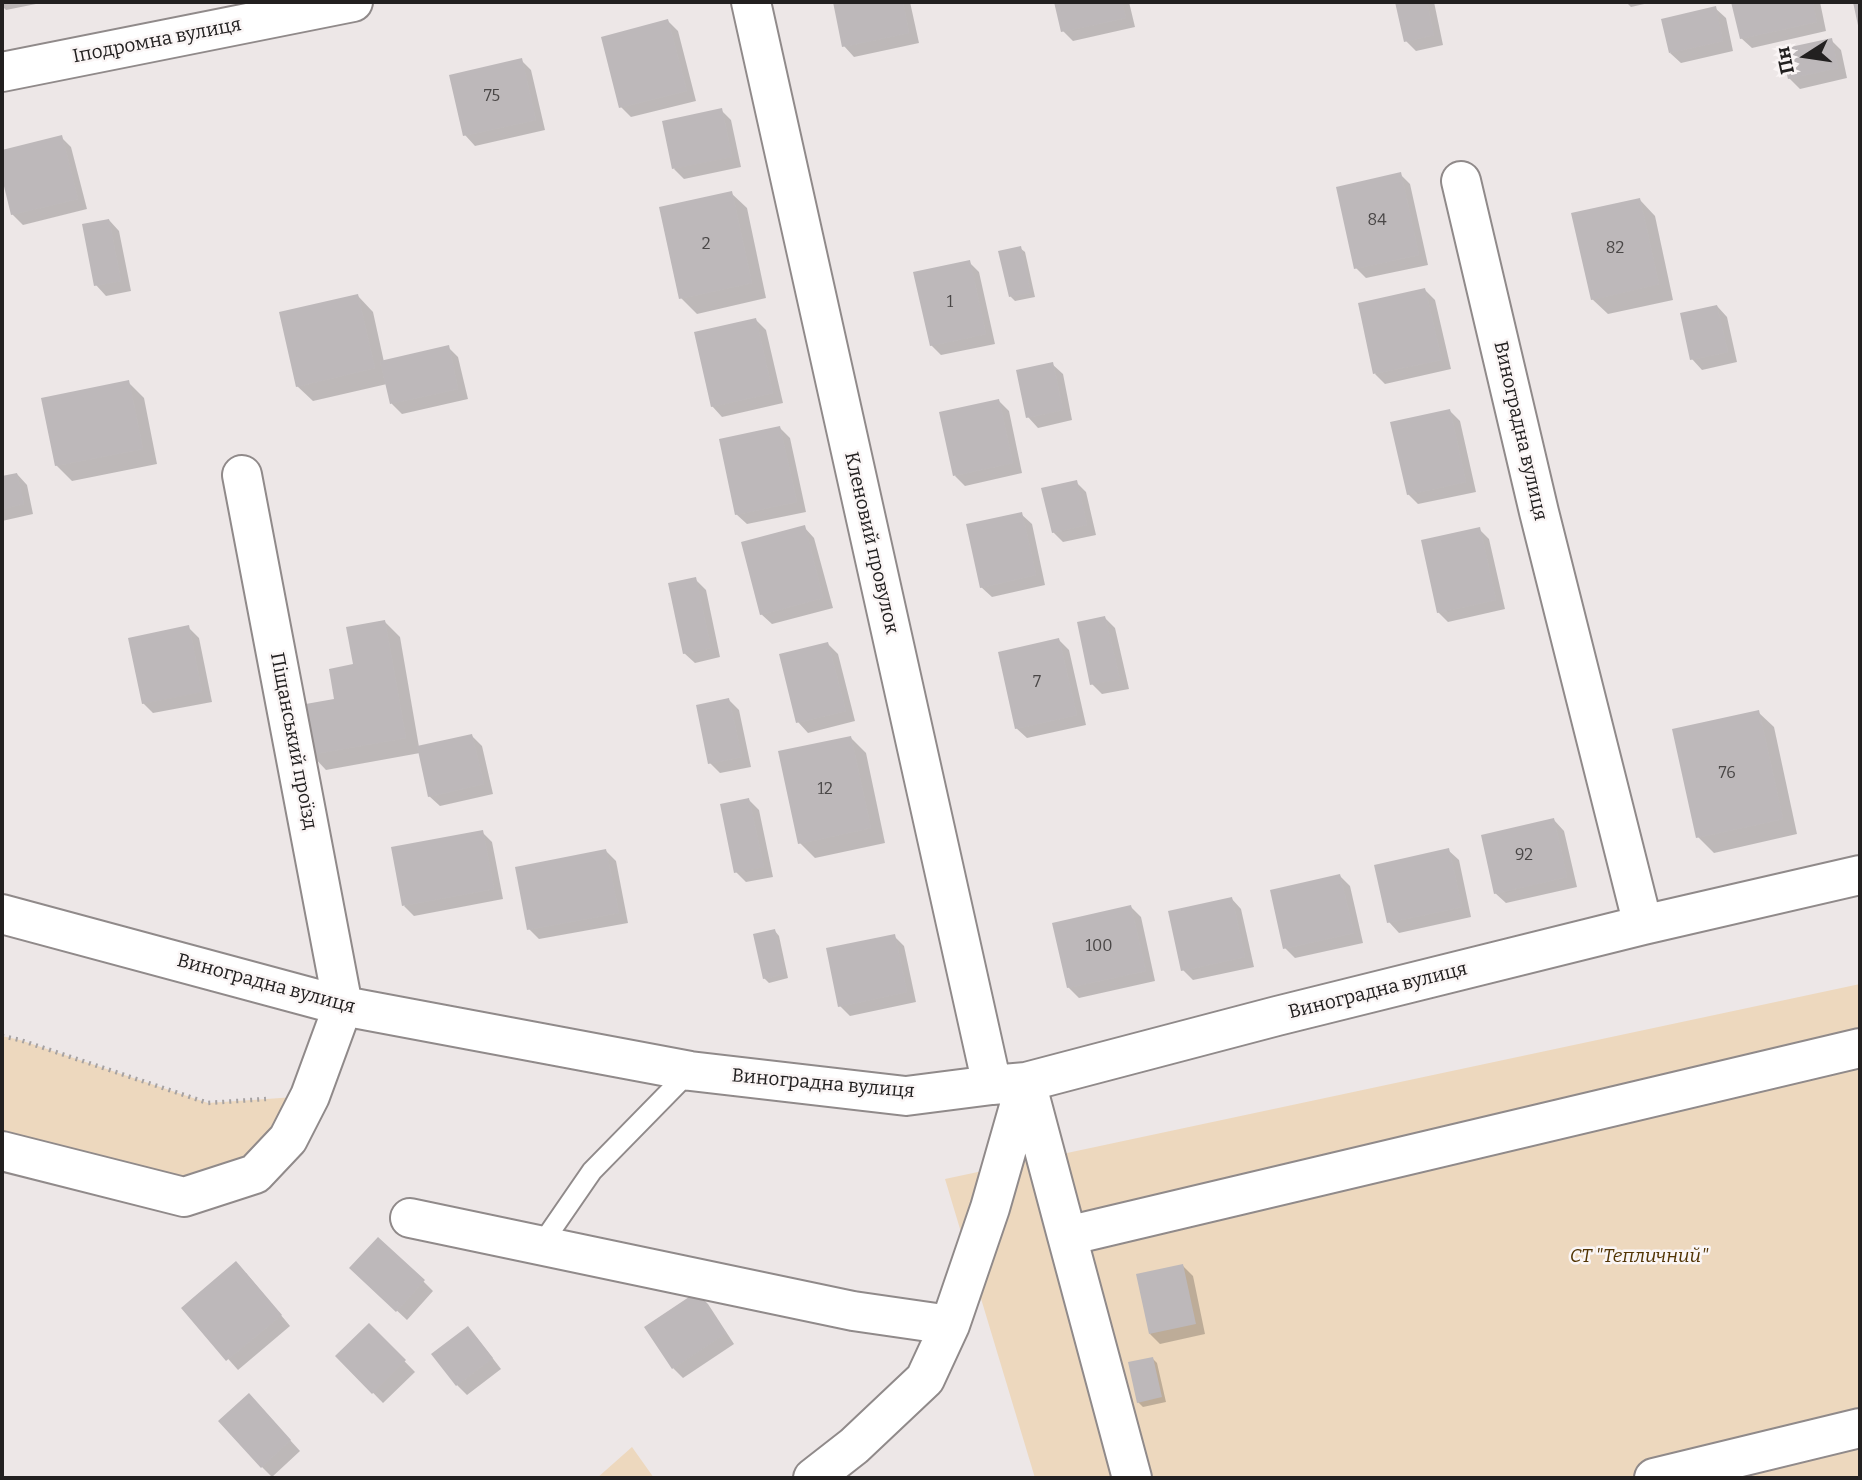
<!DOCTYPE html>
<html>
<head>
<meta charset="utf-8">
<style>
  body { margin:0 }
  #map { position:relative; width:1862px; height:1480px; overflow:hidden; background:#ede7e7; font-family:Bitter,serif }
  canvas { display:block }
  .frame { position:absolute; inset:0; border:4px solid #222020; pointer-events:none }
  .north { position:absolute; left:1771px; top:21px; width:70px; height:70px; -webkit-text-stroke:5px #faf5f5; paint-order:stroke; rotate:258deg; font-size:19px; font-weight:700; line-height:28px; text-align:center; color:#222020 }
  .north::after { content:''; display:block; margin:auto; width:24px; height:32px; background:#222020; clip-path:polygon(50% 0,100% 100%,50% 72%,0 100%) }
</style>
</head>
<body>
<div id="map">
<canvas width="1862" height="1480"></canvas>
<div class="frame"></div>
<div class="north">Пн</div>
</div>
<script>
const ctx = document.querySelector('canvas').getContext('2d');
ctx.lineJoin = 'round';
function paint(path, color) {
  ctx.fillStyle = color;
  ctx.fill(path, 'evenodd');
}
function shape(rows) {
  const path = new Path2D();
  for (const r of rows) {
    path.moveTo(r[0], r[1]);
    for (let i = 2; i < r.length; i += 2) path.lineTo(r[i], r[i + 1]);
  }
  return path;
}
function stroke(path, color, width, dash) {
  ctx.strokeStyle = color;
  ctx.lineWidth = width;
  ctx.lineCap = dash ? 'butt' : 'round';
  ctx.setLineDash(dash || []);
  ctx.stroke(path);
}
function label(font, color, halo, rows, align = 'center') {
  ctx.font = font + ' Bitter,serif';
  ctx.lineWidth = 5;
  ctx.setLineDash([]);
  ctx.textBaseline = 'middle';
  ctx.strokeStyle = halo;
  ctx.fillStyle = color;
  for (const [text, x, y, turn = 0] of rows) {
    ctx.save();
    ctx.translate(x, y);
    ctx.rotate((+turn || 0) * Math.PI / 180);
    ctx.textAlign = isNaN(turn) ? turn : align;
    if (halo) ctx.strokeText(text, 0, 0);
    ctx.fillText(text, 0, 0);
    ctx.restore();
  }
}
paint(shape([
  [1860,984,1860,1478,1035,1478,945,1179],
  [2,1036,20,1040,208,1103,310,1096,288,1139,184,1197,2,1151],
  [632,1447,654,1478,597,1478]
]), '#edd8be');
paint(shape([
  [2,2,46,2,6,10,2,6],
  [834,2,910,2,919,43,854,57,844,46],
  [1056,2,1129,2,1135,27,1073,41,1063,31],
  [1397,2,1434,2,1443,45,1416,51,1406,41],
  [1626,2,1653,2,1631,7],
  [1733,2,1820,2,1826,31,1752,48,1741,38],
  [1715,8,1726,18,1733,51,1681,63,1670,53],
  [668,21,678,31,696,101,631,117,621,107],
  [1831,40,1841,50,1847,78,1800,89,1789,78],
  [521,60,531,70,545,130,475,146,465,135],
  [721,110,731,120,741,167,684,179,674,169],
  [61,137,71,147,87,209,23,225,12,214,2,170,2,152],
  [1400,174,1410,184,1428,265,1366,278,1356,268],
  [731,193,747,208,766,298,697,314,681,298],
  [1640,200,1655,216,1673,300,1608,314,1592,299],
  [109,220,119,231,131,291,106,296,96,285],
  [1020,248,1025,252,1035,297,1015,301,1011,297],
  [969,262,979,272,995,344,941,355,931,345],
  [1425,290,1435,300,1451,369,1385,384,1375,374],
  [358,296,373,312,384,362,448,347,458,357,468,399,402,414,392,404,387,384,313,401,297,386],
  [1717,306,1727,317,1737,362,1702,370,1692,359],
  [756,320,766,330,783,403,722,417,712,406],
  [1052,364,1063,374,1072,420,1038,428,1028,417],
  [128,382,144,398,157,464,72,481,56,465],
  [999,401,1009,411,1022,473,965,486,955,476],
  [1450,411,1460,421,1476,492,1418,504,1408,494],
  [780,428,790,438,806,512,747,524,736,514],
  [17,474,27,485,33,514,2,521,2,478],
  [1076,482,1086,492,1096,535,1063,542,1053,532],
  [1021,514,1032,524,1045,585,992,597,981,587],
  [804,527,814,538,833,608,772,624,761,614],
  [1479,529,1489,539,1505,609,1448,622,1438,612],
  [695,579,706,590,720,657,695,663,684,653],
  [1105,618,1115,628,1129,689,1102,694,1092,684],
  [385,622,400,637,419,747,472,736,482,746,493,794,440,806,429,796,420,753,326,770,311,754,355,666],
  [188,627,199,638,212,702,153,713,143,703],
  [1059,640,1069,650,1086,725,1027,738,1016,728],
  [828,644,838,654,855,721,808,733,798,722],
  [729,700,739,710,751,767,720,773,710,763],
  [1758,712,1774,727,1797,834,1714,853,1698,837],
  [850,737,866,753,885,843,815,858,800,843],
  [749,800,759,810,773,877,746,882,736,872],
  [1554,820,1564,831,1577,887,1506,903,1495,893],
  [482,832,492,842,503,899,414,916,404,906],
  [1448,850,1459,860,1471,917,1399,933,1389,922],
  [606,851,616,861,628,923,539,939,529,929],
  [1340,876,1350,886,1363,943,1295,958,1285,948],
  [1231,898,1241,909,1254,967,1193,980,1183,970],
  [1131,907,1141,917,1155,981,1079,998,1068,987],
  [775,931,779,936,788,978,769,983,764,978],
  [894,936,904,946,916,1002,850,1016,840,1006],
  [1183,1266,1193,1276,1205,1334,1160,1344,1150,1334],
  [246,1273,290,1326,238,1370,183,1308],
  [362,1278,423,1281,433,1291,407,1320],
  [698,1294,708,1304,734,1344,683,1378,673,1368],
  [369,1325,415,1372,383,1403,337,1356],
  [467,1328,477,1338,501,1369,467,1395,457,1385],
  [1153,1359,1157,1363,1166,1402,1143,1407,1138,1402],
  [259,1406,300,1451,272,1477,262,1467]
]), '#0003');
paint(shape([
  [833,2,903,2,909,33,842,47],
  [1054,2,1122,2,1126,18,1061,32],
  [1395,2,1427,2,1434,35,1404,42],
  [1731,2,1813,2,1817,22,1740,39],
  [1853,2,1860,2,1860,30,1859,30],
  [1716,6,1723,41,1669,53,1661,19],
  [668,19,687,91,619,108,601,37],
  [1832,38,1838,68,1788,79,1781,49],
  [522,58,536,120,463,136,449,75],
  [722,108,732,157,672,169,662,121],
  [62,135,78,199,11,215,2,178,2,150],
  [1401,172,1419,255,1354,269,1336,187],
  [732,191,752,283,679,299,659,207],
  [1640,198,1659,284,1591,300,1571,213],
  [109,219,121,281,94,286,82,224],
  [1021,246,1031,293,1009,297,998,251],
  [970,260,986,334,930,346,913,272],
  [1425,288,1442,360,1373,374,1358,303],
  [358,294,375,368,296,387,279,312],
  [1717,305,1728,352,1690,360,1680,313],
  [756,318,773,393,711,407,694,332],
  [449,345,458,389,390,404,380,361],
  [1053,362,1063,410,1026,418,1016,370],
  [129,380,143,449,55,466,41,398],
  [999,399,1013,463,953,476,939,412],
  [1450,409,1466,482,1407,495,1390,422],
  [780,426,797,502,735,515,719,439],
  [17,473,24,504,2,509,2,476],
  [1077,480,1087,525,1052,533,1041,488],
  [1022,512,1036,575,980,588,966,524],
  [805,525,823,598,760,615,741,542],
  [1480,527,1496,600,1437,613,1421,540],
  [696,577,711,648,683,654,668,583],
  [1105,616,1120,679,1090,685,1077,622],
  [385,620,406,738,309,755,300,705,334,699,329,669,353,664,346,627],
  [189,625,202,692,142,704,128,638],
  [1059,638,1077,715,1015,729,998,652],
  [828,642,846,711,796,723,779,654],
  [729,698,742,757,708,764,696,705],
  [1759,710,1783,819,1696,838,1672,729],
  [472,734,484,784,428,797,417,746],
  [851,736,871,828,798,844,778,751],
  [749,798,764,867,734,873,720,804],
  [1554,818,1567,877,1494,894,1481,835],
  [483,830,494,889,402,906,391,847],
  [1449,848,1462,907,1387,923,1374,865],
  [606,849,619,913,527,930,515,867],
  [1340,874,1354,933,1283,949,1270,890],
  [1232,897,1245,957,1181,971,1168,911],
  [1131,905,1146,971,1067,988,1052,923],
  [775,929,785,974,763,979,753,934],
  [895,934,907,992,838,1007,826,948],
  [378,1237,425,1280,396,1312,349,1268],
  [236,1261,282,1315,226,1361,181,1308],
  [1183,1264,1196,1324,1149,1334,1136,1274],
  [698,1291,726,1333,672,1369,644,1327],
  [369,1323,406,1360,372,1394,335,1356],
  [468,1326,493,1358,456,1386,431,1354],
  [1153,1357,1162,1397,1137,1403,1128,1362],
  [249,1393,291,1440,261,1468,218,1421]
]), '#bdb8ba');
const lane = shape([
  [541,1245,592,1171,690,1071]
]);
const street = shape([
  [751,2,992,1085],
  [2,72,353,2],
  [1461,181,1539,512,1643,925],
  [242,475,343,1006],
  [2,914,343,1006,690,1071,906,1096,992,1085,1026,1082,1277,1016,1643,925,1860,875],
  [1026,1082,1067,1236],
  [2,1151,184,1197,255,1174,288,1139,310,1096,343,1006],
  [410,1218,853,1311,950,1325],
  [813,1478,854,1446,925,1379,950,1325,990,1208,1026,1082],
  [1132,1478,1067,1236,1860,1048],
  [1654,1478,1860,1428]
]);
stroke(lane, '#908a8a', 23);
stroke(street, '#908a8a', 42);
stroke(shape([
  [2,1036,20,1040,208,1103,266,1099]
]), '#a6a2a2', 4.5, [2, 5]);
stroke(lane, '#fff', 19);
stroke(street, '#fff', 38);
label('16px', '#494646', null, [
  ["75",492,97],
  ["84",1377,221],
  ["2",706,245],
  ["82",1615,249],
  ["1",950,303],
  ["7",1037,683],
  ["76",1727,774],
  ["12",825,790],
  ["92",1524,856],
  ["100",1099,947]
]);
label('19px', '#222020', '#faf5f5', [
  ["Іподромна вулиця",157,41,-11],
  ["Виноградна вулиця",1520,431,77],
  ["Кленовий провулок",871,543,77],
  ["Піщанський проїзд",293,741,79],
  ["Виноградна вулиця",266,984,15],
  ["Виноградна вулиця",1378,991,-14],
  ["Виноградна вулиця",823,1084,5]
]);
label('italic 19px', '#513403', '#faf5f5', [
  ["СТ \"Тепличний\"",1639,1257]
]);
</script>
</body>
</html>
